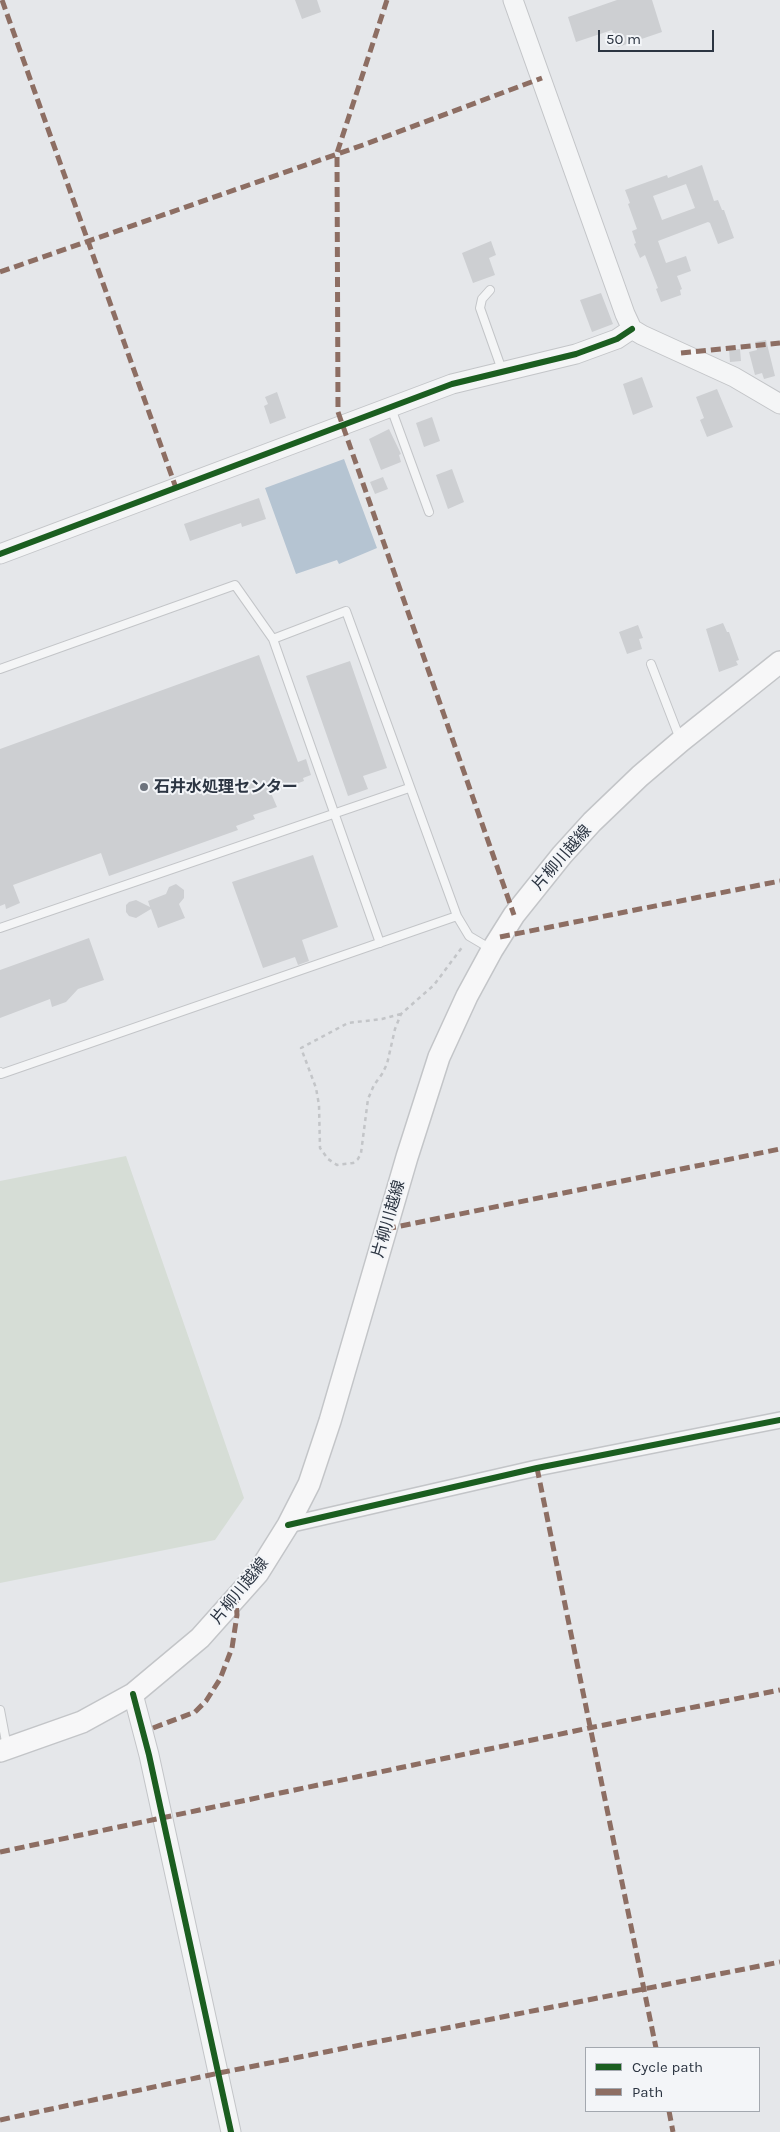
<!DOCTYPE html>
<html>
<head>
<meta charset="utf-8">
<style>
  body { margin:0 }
  #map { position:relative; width:780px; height:2132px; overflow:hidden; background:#e5e7ea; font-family:Karla,sans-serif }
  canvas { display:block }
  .legend { position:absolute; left:585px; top:2047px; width:175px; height:65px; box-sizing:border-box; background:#f3f5f8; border:1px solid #a3a8af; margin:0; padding:6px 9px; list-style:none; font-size:15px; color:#2c3542 }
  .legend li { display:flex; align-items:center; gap:10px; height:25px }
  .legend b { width:25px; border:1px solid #a3a8af }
  .scale { position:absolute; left:598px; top:30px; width:116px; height:22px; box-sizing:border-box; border:2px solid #2c3542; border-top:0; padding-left:6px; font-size:15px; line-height:18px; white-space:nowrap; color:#2c3542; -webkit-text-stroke:4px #f3f5f8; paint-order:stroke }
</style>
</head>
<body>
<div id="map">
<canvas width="780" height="2132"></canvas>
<ul class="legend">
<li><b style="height:6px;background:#1b5e20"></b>Cycle path</li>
<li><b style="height:6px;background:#8d6e63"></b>Path</li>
</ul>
<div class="scale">50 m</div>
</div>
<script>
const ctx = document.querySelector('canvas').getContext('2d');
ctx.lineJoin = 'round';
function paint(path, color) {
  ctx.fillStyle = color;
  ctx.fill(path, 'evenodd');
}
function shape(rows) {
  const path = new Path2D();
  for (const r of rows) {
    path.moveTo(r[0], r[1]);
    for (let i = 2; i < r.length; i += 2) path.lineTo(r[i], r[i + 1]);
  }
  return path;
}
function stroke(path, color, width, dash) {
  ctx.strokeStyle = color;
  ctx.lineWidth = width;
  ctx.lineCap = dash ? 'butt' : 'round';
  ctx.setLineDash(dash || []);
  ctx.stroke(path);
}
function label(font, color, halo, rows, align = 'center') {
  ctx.font = font + ' Karla,"Noto Sans JP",sans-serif';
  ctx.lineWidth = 4;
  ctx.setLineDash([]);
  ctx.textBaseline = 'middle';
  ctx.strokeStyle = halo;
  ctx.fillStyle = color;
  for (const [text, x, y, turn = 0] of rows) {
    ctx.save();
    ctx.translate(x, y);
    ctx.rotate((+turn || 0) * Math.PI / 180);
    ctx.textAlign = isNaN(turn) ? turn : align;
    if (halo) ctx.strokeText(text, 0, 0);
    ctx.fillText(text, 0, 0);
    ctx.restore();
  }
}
paint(shape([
  [126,1156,244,1498,215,1540,0,1583,0,1181]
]), '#d6ddd6');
paint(shape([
  [344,459,377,548,339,564,337,560,296,574,265,488]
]), '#b5c4d2');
paint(shape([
  [295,0,317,0,321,12,302,19],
  [617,0,652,0,662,32,618,47,612,30,576,42,568,17],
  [702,165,714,201,718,200,722,210,724,210,734,238,718,244,710,223,708,222,658,241,666,263,686,256,691,271,677,276,682,289,680,290,681,295,661,302,656,289,658,288,645,255,640,258,634,244,636,243,632,231,637,229,628,204,630,203,625,190,667,175,668,178],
  [686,184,695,208,662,220,653,196],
  [491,241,496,255,489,258,495,275,473,283,462,253],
  [601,293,613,324,592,332,580,300],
  [766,340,775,376,764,379,762,373,755,375,749,352,757,350,755,342],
  [740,349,741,361,730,362,729,350],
  [642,377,653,407,633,415,623,384],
  [717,389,733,427,707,437,700,420,704,418,696,397],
  [277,392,286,418,270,424,264,406,268,404,265,397],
  [432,417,440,441,424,447,416,423],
  [389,429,401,454,399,455,401,462,381,470,369,439],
  [452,469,464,502,448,509,436,475],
  [383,477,388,489,375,494,370,482],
  [259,498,266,519,242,527,241,523,190,541,184,524],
  [723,623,727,632,729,632,739,660,736,661,738,665,719,672,706,629],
  [638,625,643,638,639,639,642,649,627,654,619,632],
  [259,655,298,762,306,759,311,775,303,778,304,781,271,793,277,807,253,815,255,819,236,826,238,830,109,876,101,853,13,885,20,903,6,909,5,904,0,906,0,749],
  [350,661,387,768,363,776,368,789,348,796,306,676],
  [313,855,338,927,302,940,309,961,298,965,295,957,263,968,232,882],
  [176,884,184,890,184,898,179,904,185,918,158,928,151,909,136,918,129,916,126,912,126,905,129,902,136,900,150,907,148,901,166,894,169,887],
  [89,938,104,980,78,989,66,1002,52,1007,50,999,0,1018,0,970]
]), '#cdcfd2');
const service = shape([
  [490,290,482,299,480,308,502,370],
  [391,408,429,512],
  [273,639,380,943],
  [651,664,680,739],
  [0,669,235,585,273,639,346,611,457,916,469,936,491,949],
  [0,928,409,788],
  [0,1072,1,1074,457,916],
  [0,1710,7,1747]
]);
const minor = shape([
  [288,1525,537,1468,780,1420]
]);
const tertiary = shape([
  [513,0,625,314,632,329,642,335,734,377,780,404],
  [0,554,452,384,576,354,617,339,632,329],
  [133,1694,149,1755,231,2132]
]);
const secondary = shape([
  [0,1751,82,1722,133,1694,200,1638,258,1573,288,1525,309,1484,330,1421,407,1157,439,1057,467,996,492,950,514,915,562,855,592,822,640,776,681,741,780,662]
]);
stroke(service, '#c3c5c8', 10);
stroke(minor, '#c3c5c8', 18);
stroke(tertiary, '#c3c5c8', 21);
stroke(secondary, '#c3c5c8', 24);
stroke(shape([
  [401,1014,382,1019,348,1023,301,1048,316,1088,319,1105,320,1148,328,1159,337,1165,353,1163,358,1159,361,1153,368,1099,374,1085,382,1074,387,1064,395,1029,401,1014,434,985,463,946]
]), '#c3c5c8', 2.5, [4, 4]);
stroke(service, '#f4f5f6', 8);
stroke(minor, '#f4f5f6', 15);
stroke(tertiary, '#f4f5f6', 19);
stroke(secondary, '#f7f7f8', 21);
stroke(shape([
  [2,0,176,488],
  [387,0,337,153,338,412,514,915],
  [0,272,363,145,542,78],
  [681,353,780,343],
  [500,937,780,881],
  [386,1229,780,1149],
  [537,1468,656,2048],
  [153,1728,195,1712,206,1701,220,1679,232,1648,237,1615,236,1599],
  [0,1852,589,1728,780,1690],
  [669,2111,673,2132],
  [0,2120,219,2073,780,1962]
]), '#8d6e63', 5, [10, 5]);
stroke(shape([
  [0,554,452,384,576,354,617,339,632,329],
  [288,1525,537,1468,780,1420],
  [133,1694,149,1755,231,2132]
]), '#1b5e20', 6);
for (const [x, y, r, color] of [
  [144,787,5,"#6d737d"]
]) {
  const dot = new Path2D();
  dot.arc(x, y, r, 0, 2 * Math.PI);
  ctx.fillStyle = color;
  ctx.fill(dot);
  stroke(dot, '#f3f5f8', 2);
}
label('bold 16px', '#2c3542', '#f3f5f8', [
  ["石井水処理センター",154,787]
], 'left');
label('16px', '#2c3542', '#f3f5f8', [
  ["片柳川越線",562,858,-49],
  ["片柳川越線",389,1219,-74],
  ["片柳川越線",240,1591,-51]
]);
</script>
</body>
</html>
